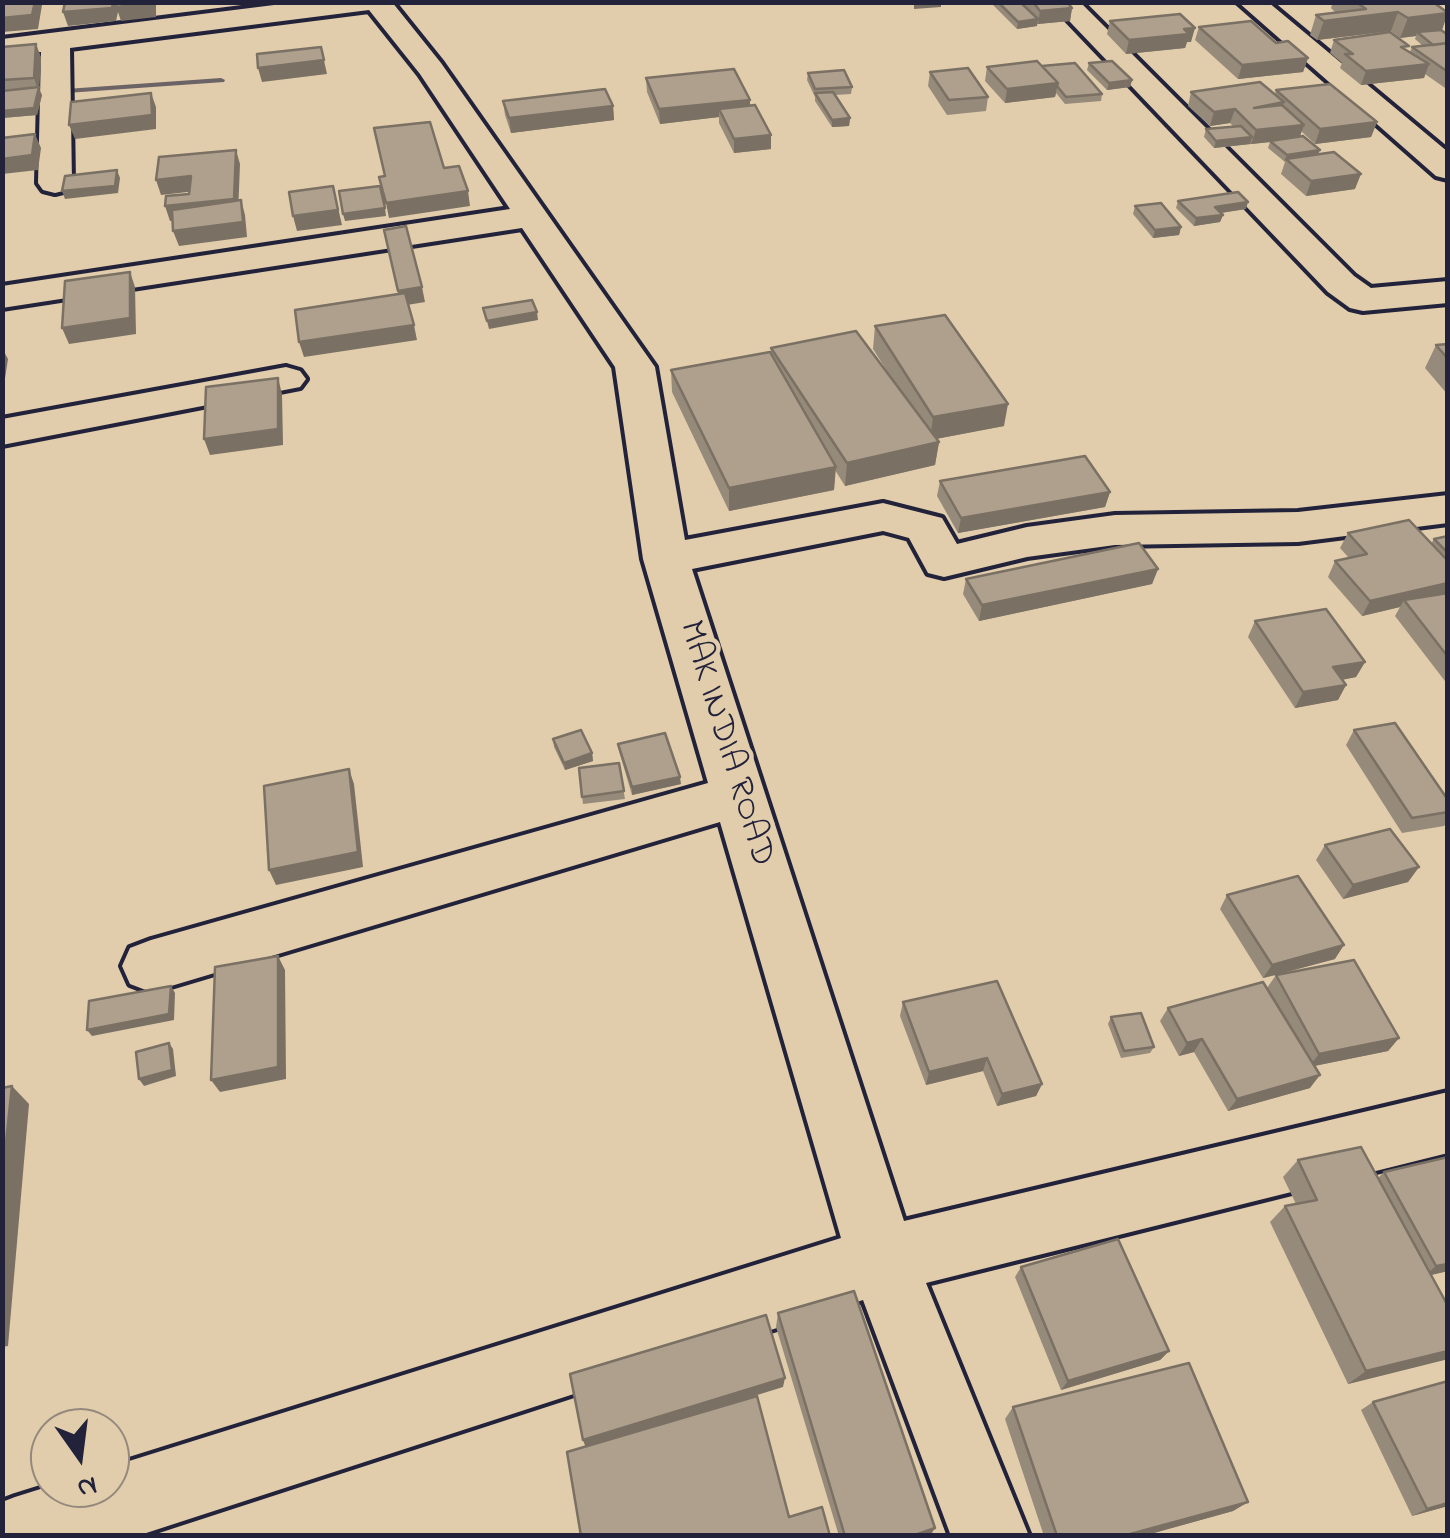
<!DOCTYPE html>
<html>
<head>
<meta charset="utf-8">
<style>
  body { margin:0 }
  #map { position:relative; width:1450px; height:1538px; overflow:hidden; background:#e1cdab; font-family:"Indie Flower",sans-serif }
  canvas { display:block }
  .frame { position:absolute; inset:0; border:5px solid #22223b; pointer-events:none }
  .north { position:absolute; left:30px; top:1408px; width:100px; height:100px; box-sizing:border-box; background:#e1cdab; border:2px solid #95897e; border-radius:50%; rotate:166deg; font-size:28px; font-weight:700; line-height:40px; text-align:center; color:#22223b }
  .north::after { content:''; display:block; margin:auto; width:35px; height:45px; background:#22223b; clip-path:polygon(50% 0,100% 100%,50% 72%,0 100%) }
</style>
</head>
<body>
<div id="map">
<canvas width="1450" height="1538"></canvas>
<div class="frame"></div>
<div class="north">N</div>
</div>
<script>
const ctx = document.querySelector('canvas').getContext('2d');
ctx.lineJoin = 'round';
function shape(rows) {
  const path = new Path2D();
  for (const r of rows) {
    path.moveTo(r[0], r[1]);
    for (let i = 2; i < r.length; i += 2) path.lineTo(r[i], r[i + 1]);
  }
  return path;
}
function paint(path, color) {
  ctx.fillStyle = color;
  ctx.fill(path, 'evenodd');
}
function stroke(path, color, width, dash) {
  ctx.strokeStyle = color;
  ctx.lineWidth = width;
  ctx.lineCap = dash ? 'butt' : 'round';
  ctx.setLineDash(dash || []);
  ctx.stroke(path);
}
function label(font, color, halo, rows, align = 'center') {
  ctx.font = font + ' "Indie Flower",sans-serif';
  ctx.lineWidth = 9;
  ctx.setLineDash([]);
  ctx.textBaseline = 'middle';
  ctx.strokeStyle = halo;
  ctx.fillStyle = color;
  for (const [text, x, y, turn = 0] of rows) {
    ctx.save();
    ctx.translate(x, y);
    ctx.rotate((+turn || 0) * Math.PI / 180);
    ctx.textAlign = isNaN(turn) ? turn : align;
    if (halo) ctx.strokeText(text, 0, 0);
    ctx.fillText(text, 0, 0);
    ctx.restore();
  }
}
paint(shape([
  [221,78,225,80,224,82,52,94,48,92,52,90,221,78]
]), '#6b6365');
const minor = shape([
  [298,2,392,2,441,63,655,367,685,540,883,503,942,518,957,544,1027,527,1115,515,1298,512,1448,495,1448,523,1298,542,1115,545,1027,557,944,577,928,573,909,538,883,531,692,569,904,1221,1448,1092,1448,1153,926,1283,1029,1536,951,1536,863,1300,137,1536,2,1536,2,1502,15,1497,50,1486,110,1488,110,1467,841,1238,720,822,151,992,130,984,122,966,130,948,151,940,708,783,643,559,615,367,522,228,2,308,2,286,510,209,420,74,369,10,70,48,72,183,67,190,55,193,43,190,38,183,41,52,2,57,2,39,298,2],
  [1051,2,1080,2,1354,276,1371,288,1448,281,1448,303,1363,311,1350,308,1328,292,1051,2],
  [1238,2,1268,2,1448,152,1448,179,1436,176,1238,2],
  [286,367,300,371,306,379,300,387,2,445,2,419,286,367]
]);
stroke(minor, '#22223b', 8);
paint(minor, '#e1cdab');
paint(shape([
  [993,2,1067,2,1072,8,1070,21,1037,24,1037,26,1017,29,993,5],
  [1333,2,1433,2,1442,31,1448,35,1448,90,1425,74,1424,78,1361,85,1340,68,1342,63,1330,53,1334,40,1410,52,1412,47,1423,46,1415,39,1416,36,1400,38,1391,31,1317,40,1310,35,1316,15,1336,13,1331,8],
  [1110,21,1191,42,1187,42,1185,48,1126,54,1107,34],
  [1199,27,1308,58,1303,72,1238,79,1195,40],
  [36,44,41,58,39,89,42,95,37,115,2,118,2,47],
  [1089,63,1132,80,1130,87,1107,90,1087,70],
  [1042,66,1102,94,1101,101,1065,104,1056,93,1055,97,1005,103,985,81,987,67],
  [930,72,988,97,986,111,947,115,928,86],
  [808,73,852,87,851,94,835,95,850,118,849,126,832,127,815,101,815,97,807,80],
  [646,78,750,100,750,105,771,149,734,153,719,123,719,117,660,124,647,92],
  [1276,90,1377,122,1371,137,1315,144,1301,131,1300,136,1355,189,1306,196,1281,174,1285,162,1268,148,1270,142,1214,148,1204,137,1206,129,1234,127,1230,123,1210,126,1188,106,1191,92,1275,94],
  [503,101,613,106,614,120,511,133,505,115],
  [1178,201,1246,209,1221,213,1223,215,1220,222,1194,226,1176,208],
  [1135,206,1181,227,1179,235,1153,238,1133,214],
  [875,326,1004,426,936,439,939,442,935,465,845,486,835,470,834,490,729,511,672,392,671,370,771,354,771,348,892,379,873,349],
  [1448,344,1448,395,1425,368,1436,345],
  [940,481,1110,492,1105,507,958,533,937,496],
  [1348,533,1431,544,1434,539,1448,536,1448,685,1395,616,1400,607,1362,616,1328,577,1335,561,1349,558,1340,548],
  [1158,569,1152,584,979,621,963,594,966,579],
  [1255,621,1365,662,1356,677,1342,680,1346,685,1338,700,1295,708,1248,637],
  [1354,730,1448,800,1448,821,1444,826,1402,833,1346,745],
  [553,739,592,753,593,761,565,770,554,747],
  [618,744,681,784,632,795,619,751],
  [619,763,625,799,583,804,579,768],
  [1325,845,1419,867,1408,882,1343,899,1316,860],
  [1227,895,1335,959,1276,975,1399,1038,1388,1051,1314,1066,1310,1088,1228,1111,1194,1052,1179,1056,1160,1021,1168,1008,1267,988,1276,975,1263,978,1220,909],
  [903,1002,1042,1084,1036,1096,997,1106,983,1071,926,1085,900,1016],
  [1111,1017,1154,1047,1150,1053,1121,1058,1108,1024],
  [1298,1160,1378,1178,1384,1172,1448,1271,1430,1275,1448,1359,1348,1384,1270,1222,1285,1206,1296,1204,1283,1177],
  [1021,1267,1169,1351,1160,1360,1061,1390,1015,1277],
  [778,1313,930,1536,839,1536,776,1327],
  [1448,1381,1448,1506,1412,1516,1361,1410,1373,1402],
  [1013,1407,1248,1502,1233,1511,1143,1536,1044,1536,1005,1419]
]), '#968a7a');
paint(shape([
  [35,2,41,2,42,5,38,29,2,32,2,18],
  [113,2,120,2,119,7,156,2,156,17,121,21,118,12,116,21,68,26,63,12],
  [914,2,941,2,941,7,914,9],
  [1072,8,1070,21,1038,24,1040,11],
  [1398,12,1391,31,1317,40,1324,21],
  [1448,13,1441,33,1417,32,1416,36,1400,38,1408,18],
  [1038,19,1037,26,1017,29,1018,22],
  [1195,28,1191,42,1187,42,1185,48,1126,54,1129,40],
  [36,44,41,58,39,89,42,95,37,115,2,118,2,111,38,90,34,78],
  [321,47,327,74,262,82,258,68],
  [1308,58,1303,72,1238,79,1242,65],
  [1429,64,1424,78,1361,85,1366,71],
  [1132,80,1130,87,1107,90,1109,83],
  [1058,83,1055,97,1005,103,1007,89],
  [151,93,156,107,156,129,75,139,69,125],
  [750,100,750,114,719,109,719,117,660,124,659,109],
  [613,106,614,120,511,133,509,118],
  [1235,109,1230,123,1210,126,1214,112],
  [850,118,849,126,832,127,832,120],
  [1377,122,1371,137,1315,144,1320,129],
  [1304,125,1299,139,1251,144,1256,130],
  [35,134,41,148,38,170,2,174,2,159],
  [771,135,771,149,734,153,734,139],
  [1252,137,1250,144,1214,148,1216,141],
  [236,150,240,164,238,214,170,221,165,206,234,199],
  [1320,150,1317,157,1286,159,1284,162,1287,155],
  [117,170,120,178,118,193,65,199,62,191],
  [1361,174,1355,189,1306,196,1311,181],
  [191,176,196,191,161,195,156,180],
  [333,186,342,225,297,231,293,216],
  [468,191,470,206,389,218,386,203],
  [241,200,245,215,247,237,179,246,173,231],
  [1248,202,1246,209,1213,214,1215,207],
  [385,208,386,216,345,221,343,214],
  [1223,215,1220,222,1194,226,1196,218],
  [1181,227,1179,235,1153,238,1155,230],
  [130,272,135,287,136,334,69,344,62,328],
  [422,287,425,302,401,306,398,291],
  [537,312,538,320,489,329,487,321],
  [414,325,417,340,304,357,299,342],
  [2,348,8,359,2,398],
  [278,378,282,394,283,445,210,455,204,439],
  [1008,404,1004,426,930,440,933,417],
  [939,442,935,465,845,486,847,463],
  [836,467,834,490,729,511,729,488],
  [1110,492,1105,507,958,533,961,518],
  [1158,569,1152,584,979,621,982,605],
  [1448,583,1448,596,1404,600,1400,607,1362,616,1370,601],
  [1365,662,1356,677,1325,683,1333,667],
  [1346,685,1338,700,1295,708,1303,692],
  [592,753,593,761,565,770,564,763],
  [349,769,354,784,363,867,276,885,269,870],
  [680,777,681,784,632,795,632,787],
  [1419,867,1408,882,1343,899,1353,885],
  [1344,945,1335,959,1263,978,1272,965],
  [278,956,285,970,286,1079,220,1092,211,1080],
  [171,986,175,993,174,1020,92,1036,87,1030],
  [1399,1038,1388,1051,1309,1067,1319,1054],
  [1202,1039,1194,1052,1179,1056,1187,1043],
  [169,1043,173,1049,176,1076,144,1086,139,1079],
  [987,1058,983,1071,926,1085,929,1072],
  [1320,1075,1310,1088,1228,1111,1237,1099],
  [1042,1084,1036,1096,997,1106,1002,1094],
  [12,1086,29,1104,8,1346,2,1347,2,1180],
  [1448,1264,1448,1271,1423,1277,1436,1266],
  [1169,1351,1160,1360,1061,1390,1068,1381],
  [1448,1351,1448,1359,1348,1384,1366,1371],
  [785,1378,783,1387,586,1448,583,1440],
  [1248,1502,1233,1511,1143,1536,1123,1536],
  [1448,1503,1448,1506,1412,1516,1427,1509],
  [935,1528,930,1536,912,1536]
]), '#7a7063');
const building = shape([
  [2,2,35,2,32,15,2,18,2,2],
  [65,2,113,2,112,8,63,12,65,2],
  [116,2,152,2,152,3,116,7,116,2],
  [998,2,1020,2,1038,19,1018,22,998,2],
  [1033,2,1067,2,1072,8,1040,11,1033,2],
  [1356,2,1433,2,1448,13,1408,18,1398,12,1324,21,1316,15,1366,9,1356,2],
  [1180,14,1195,28,1184,29,1189,34,1129,40,1110,21,1180,14],
  [1251,21,1276,43,1288,41,1308,58,1242,65,1199,27,1251,21],
  [1441,30,1448,35,1448,43,1433,45,1417,32,1441,30],
  [1390,32,1409,46,1401,47,1429,64,1366,71,1345,54,1353,54,1334,40,1390,32],
  [1448,43,1448,72,1412,47,1448,43],
  [36,44,34,78,2,80,2,47,36,44],
  [321,47,324,60,258,68,257,54,321,47],
  [1037,61,1058,83,1007,89,987,67,1037,61],
  [1112,61,1132,80,1109,83,1089,63,1112,61],
  [1075,63,1102,94,1066,97,1057,86,1058,83,1042,66,1075,63],
  [968,68,988,97,949,100,930,72,968,68],
  [734,69,750,100,659,109,646,78,734,69],
  [844,70,852,87,815,89,808,73,844,70],
  [1260,82,1284,102,1254,108,1282,105,1304,125,1256,130,1235,109,1214,112,1191,92,1260,82],
  [1330,84,1377,122,1320,129,1276,90,1330,84],
  [39,87,34,108,2,111,2,91,39,87],
  [605,89,613,106,509,118,503,101,605,89],
  [833,92,850,118,832,120,815,93,833,92],
  [151,93,152,115,69,125,71,102,151,93],
  [755,105,771,135,734,139,719,109,755,105],
  [430,122,444,168,459,166,468,191,386,203,379,177,385,176,374,128,430,122],
  [1241,126,1252,137,1216,141,1206,129,1241,126],
  [35,134,32,155,2,159,2,138,35,134],
  [1303,136,1320,150,1287,155,1270,141,1303,136],
  [236,150,234,199,165,206,166,196,189,194,191,176,156,180,159,157,236,150],
  [1334,152,1361,174,1311,181,1286,159,1334,152],
  [117,170,115,186,62,191,65,176,117,170],
  [333,186,338,210,293,216,289,192,333,186],
  [380,186,385,208,343,214,339,191,380,186],
  [1238,192,1248,202,1215,207,1223,215,1196,218,1178,201,1238,192],
  [241,200,243,222,173,231,172,210,241,200],
  [1161,203,1181,227,1155,230,1135,206,1161,203],
  [406,226,422,287,398,291,384,230,406,226],
  [130,272,130,318,62,328,65,281,130,272],
  [405,293,414,325,299,342,295,310,405,293],
  [532,300,537,312,487,321,483,308,532,300],
  [945,315,1008,404,933,417,875,326,945,315],
  [856,331,939,442,847,463,771,348,856,331],
  [1448,344,1448,359,1436,345,1448,344],
  [770,352,836,467,729,488,671,370,770,352],
  [278,378,278,429,204,439,206,387,278,378],
  [1085,456,1110,492,961,518,940,481,1085,456],
  [1409,520,1448,561,1448,583,1370,601,1335,561,1367,554,1348,533,1409,520],
  [1448,536,1448,553,1434,539,1448,536],
  [1139,543,1158,569,982,605,966,579,1139,543],
  [1448,593,1448,657,1404,600,1448,593],
  [1326,609,1365,662,1333,667,1346,685,1303,692,1255,621,1326,609],
  [1395,723,1448,800,1448,812,1412,818,1354,730,1395,723],
  [581,730,592,753,564,763,553,739,581,730],
  [665,733,680,777,632,787,618,744,665,733],
  [619,763,624,791,582,797,579,768,619,763],
  [349,769,358,852,269,870,264,786,349,769],
  [1390,829,1419,867,1353,885,1325,845,1390,829],
  [1298,876,1344,945,1272,965,1227,895,1298,876],
  [278,956,278,1067,211,1080,215,967,278,956],
  [1354,960,1399,1038,1319,1054,1276,975,1354,960],
  [997,981,1042,1084,1002,1094,987,1058,929,1072,903,1002,997,981],
  [1263,982,1320,1075,1237,1099,1202,1039,1187,1043,1168,1008,1263,982],
  [171,986,169,1014,87,1030,89,1001,171,986],
  [1141,1013,1154,1047,1124,1051,1111,1017,1141,1013],
  [169,1043,172,1070,139,1079,136,1052,169,1043],
  [12,1086,2,1180,2,1088,12,1086],
  [1361,1147,1448,1306,1448,1351,1366,1371,1285,1206,1317,1200,1298,1160,1361,1147],
  [1448,1157,1448,1264,1436,1266,1384,1172,1448,1157],
  [1118,1239,1169,1351,1068,1381,1021,1267,1118,1239],
  [854,1291,935,1528,912,1536,845,1536,778,1313,854,1291],
  [766,1315,785,1378,583,1440,570,1374,766,1315],
  [1189,1363,1248,1502,1123,1536,1057,1536,1013,1407,1189,1363],
  [1448,1381,1448,1503,1427,1509,1373,1402,1448,1381],
  [757,1396,789,1517,822,1507,830,1536,581,1536,567,1452,757,1396]
]);
paint(building, '#afa08e');
stroke(building, '#7a7063', 2.5);
label('35px', '#22223b', '#e1cdab', [
  ["MAK INDIA ROAD",724,744,73]
]);
</script>
</body>
</html>
